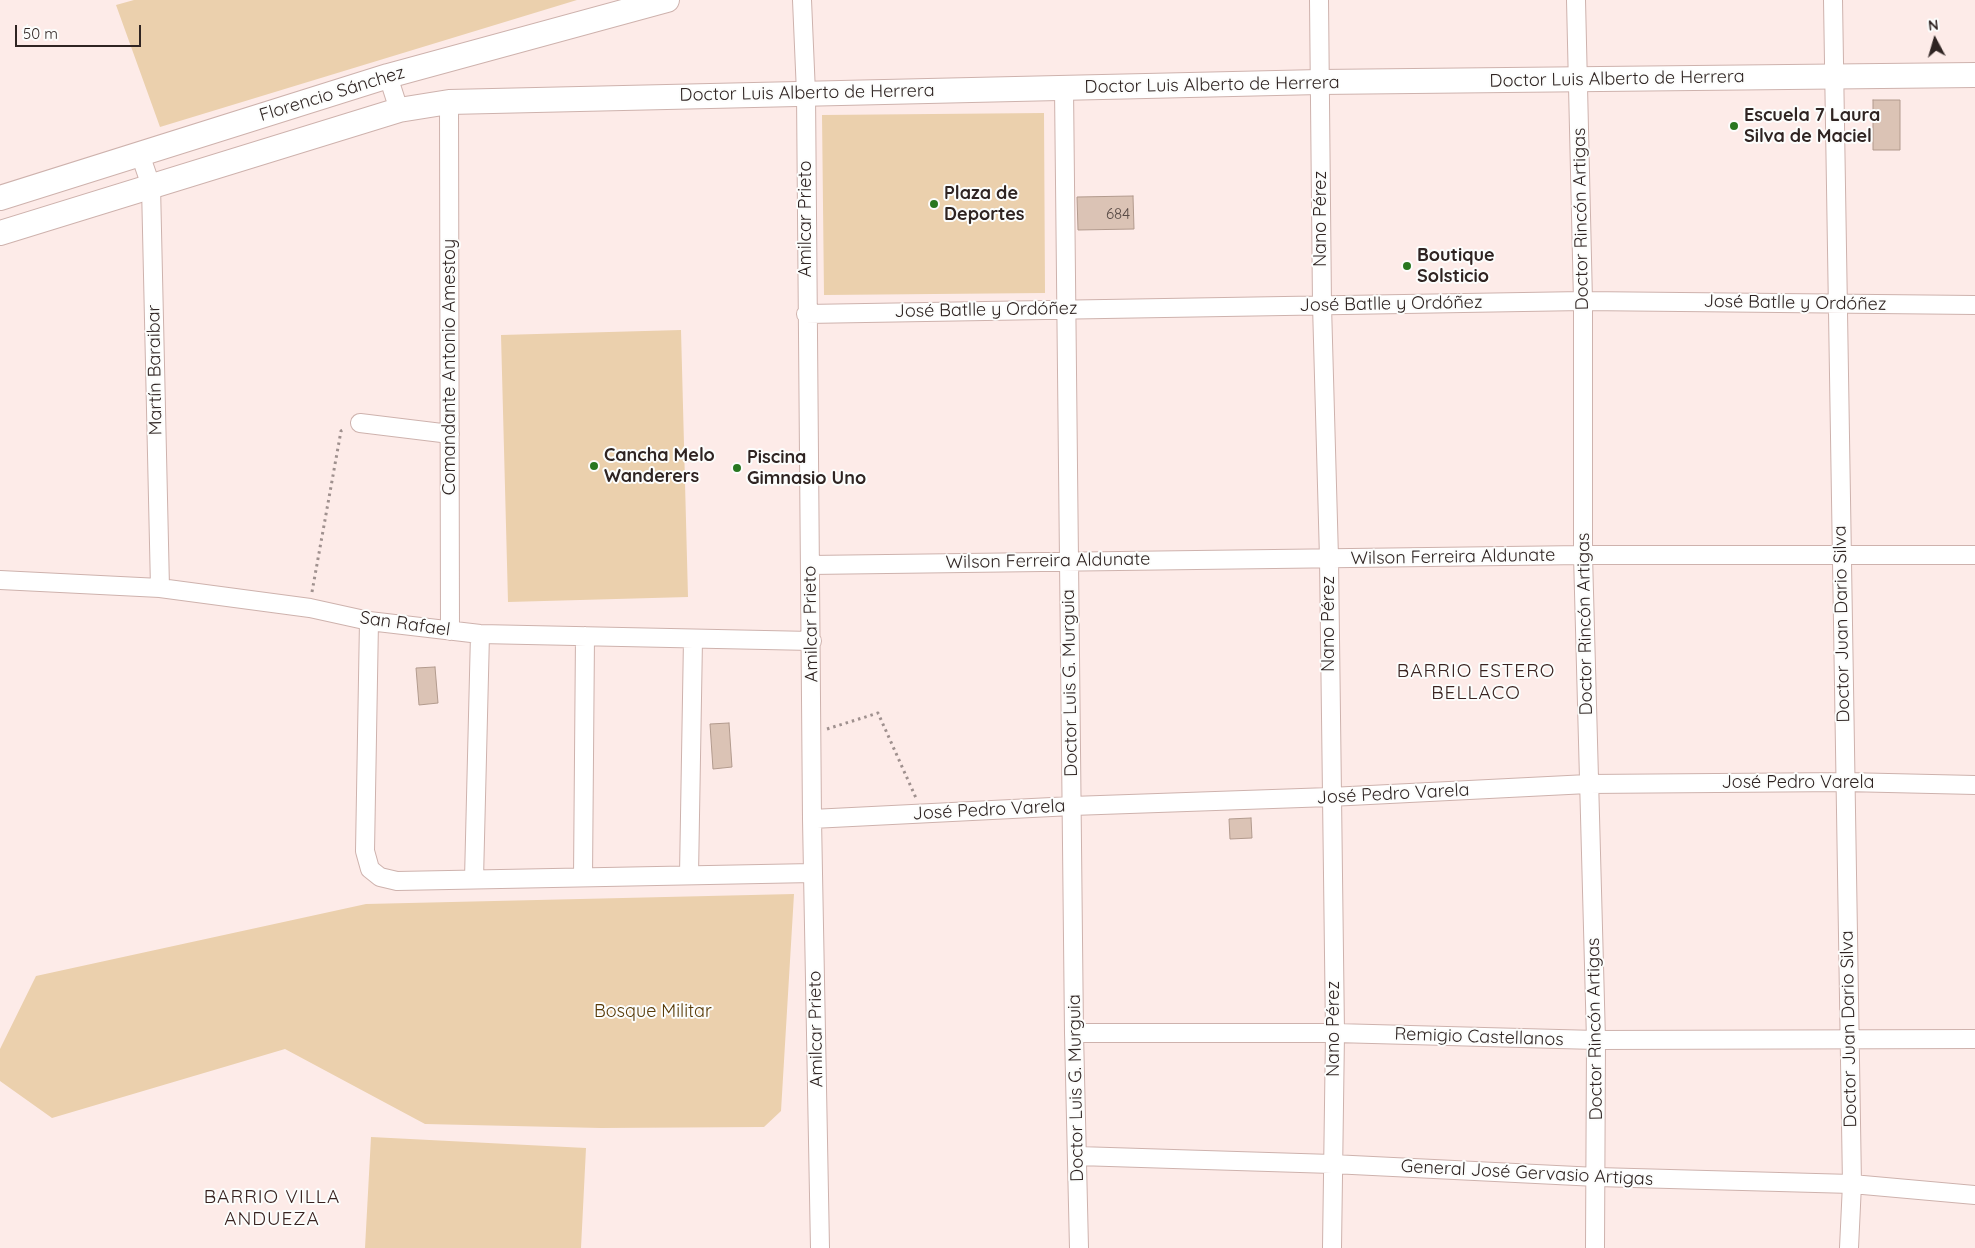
<!DOCTYPE html>
<html>
<head>
<meta charset="utf-8">
<style>
  body { margin:0 }
  #map { position:relative; width:1975px; height:1248px; overflow:hidden; background:#fdebe8; font-family:Quicksand,sans-serif }
  canvas { display:block }
  .north { position:absolute; left:1910px; top:15px; width:50px; height:50px; -webkit-text-stroke:4px #fcfdfc; paint-order:stroke; rotate:354deg; font-size:14px; font-weight:700; line-height:20px; text-align:center; color:#2f2422 }
  .north::after { content:''; display:block; margin:auto; width:18px; height:22px; background:#2f2422; clip-path:polygon(50% 0,100% 100%,50% 72%,0 100%) }
  .scale { position:absolute; left:15px; top:25px; width:126px; height:22px; box-sizing:border-box; border:2px solid #2f2422; border-top:0; padding-left:6px; font-size:15px; line-height:18px; white-space:nowrap; color:#2f2422; -webkit-text-stroke:4px #fcfdfc; paint-order:stroke }
</style>
</head>
<body>
<div id="map">
<canvas width="1975" height="1248"></canvas>
<div class="north">N</div>
<div class="scale">50 m</div>
</div>
<script>
const ctx = document.querySelector('canvas').getContext('2d');
ctx.lineJoin = 'round';
function paint(path, color) {
  ctx.fillStyle = color;
  ctx.fill(path, 'evenodd');
}
function shape(rows) {
  const path = new Path2D();
  for (const r of rows) {
    path.moveTo(r[0], r[1]);
    for (let i = 2; i < r.length; i += 2) path.lineTo(r[i], r[i + 1]);
  }
  return path;
}
function stroke(path, color, width, dash) {
  ctx.strokeStyle = color;
  ctx.lineWidth = width;
  ctx.lineCap = dash ? 'butt' : 'round';
  ctx.setLineDash(dash || []);
  ctx.stroke(path);
}
function label(font, color, halo, rows, align = 'center') {
  ctx.font = font + ' Quicksand,sans-serif';
  ctx.lineWidth = 4;
  ctx.setLineDash([]);
  ctx.textBaseline = 'middle';
  ctx.strokeStyle = halo;
  ctx.fillStyle = color;
  for (const [text, x, y, turn = 0] of rows) {
    ctx.save();
    ctx.translate(x, y);
    ctx.rotate((+turn || 0) * Math.PI / 180);
    ctx.textAlign = isNaN(turn) ? turn : align;
    if (halo) ctx.strokeText(text, 0, 0);
    ctx.fillText(text, 0, 0);
    ctx.restore();
  }
}
paint(shape([
  [134,0,577,0,160,127,116,5],
  [1044,113,1045,293,824,295,822,115],
  [681,330,688,597,508,602,501,335],
  [794,894,781,1111,764,1127,601,1128,425,1124,285,1049,52,1118,0,1081,0,1049,36,976,366,904],
  [371,1137,586,1148,581,1248,365,1248]
]), '#ebd0ad');
const building = shape([
  [1873,100,1900,100,1900,150,1873,150,1873,100],
  [1133,196,1134,229,1078,230,1077,197,1133,196],
  [435,667,438,703,419,705,416,668,435,667],
  [729,723,732,767,713,769,710,724,729,723],
  [1251,818,1252,838,1230,839,1229,819,1251,818]
]);
paint(building, '#dbc3b5');
stroke(building, '#b29a8d', 1);
const street = shape([
  [802,0,806,93,812,819,820,1248],
  [1319,0,1322,305,1329,558,1335,1033,1332,1248],
  [1576,0,1583,301,1583,555,1596,1040,1595,1248],
  [1833,0,1852,1184,1849,1248],
  [388,76,399,110],
  [1064,88,1074,1033,1079,1248],
  [449,102,450,631],
  [140,154,151,186,160,588],
  [806,314,1583,301,1975,305],
  [360,423,450,434],
  [810,565,1583,555,1975,555],
  [0,580,160,588,310,608,369,621,480,634,812,641],
  [369,621,365,851,370,869,380,877,397,881,813,873],
  [812,819,1072,806,1330,797,1588,784,1845,782,1975,785],
  [689,875,693,639],
  [583,877,585,636],
  [474,879,480,634],
  [1074,1033,1335,1033,1596,1040,1975,1039],
  [1078,1156,1332,1164,1597,1177,1852,1184,1975,1195]
]);
const secondary = shape([
  [0,198,388,76,667,0],
  [0,233,399,110,449,102,1320,82,1975,75]
]);
stroke(street, '#ceb2ad', 20);
stroke(secondary, '#ceb2ad', 26);
stroke(shape([
  [312,592,341,431,346,429],
  [827,729,878,713,916,798]
]), '#9f908e', 3, [2.5, 4]);
stroke(street, '#fff', 18);
stroke(secondary, '#fff', 24);
for (const [x, y, r, color] of [
  [1734,126,5,"#287720"],
  [934,204,5,"#287720"],
  [1407,266,5,"#287720"],
  [594,466,5,"#287720"],
  [737,468,5,"#287720"]
]) {
  const dot = new Path2D();
  dot.arc(x, y, r, 0, 2 * Math.PI);
  ctx.fillStyle = color;
  ctx.fill(dot);
  stroke(dot, '#fcfdfc', 2);
}
label('15px', '#5a4c47', null, [
  ["684",1118,214]
]);
label('18px', '#2f2422', '#fcfdfc', [
  ["Doctor Luis Alberto de Herrera",1617,79,-1],
  ["Doctor Luis Alberto de Herrera",1212,85,-1],
  ["Doctor Luis Alberto de Herrera",807,93,-1],
  ["Florencio Sánchez",332,94,-17],
  ["Amilcar Prieto",806,219,-90],
  ["Nano Pérez",1321,219,-90],
  ["Doctor Rincón Artigas",1581,219,-91],
  ["José Batlle y Ordóñez",1795,303,1],
  ["José Batlle y Ordóñez",1391,304,-1],
  ["José Batlle y Ordóñez",986,310,-1],
  ["Comandante Antonio Amestoy",450,367,-90],
  ["Martín Baraibar",155,370,-91],
  ["Wilson Ferreira Aldunate",1453,557,-1],
  ["Wilson Ferreira Aldunate",1048,561,-1],
  ["San Rafael",405,624,8],
  ["Amilcar Prieto",811,624,-91],
  ["Nano Pérez",1329,624,-90],
  ["Doctor Rincón Artigas",1585,624,-91],
  ["Doctor Juan Dario Silva",1842,624,-91],
  ["Doctor Luis G. Murguia",1070,683,-91],
  ["José Pedro Varela",1798,783],
  ["José Pedro Varela",1393,794,-3],
  ["José Pedro Varela",989,810,-3],
  ["Amilcar Prieto",816,1029,-91],
  ["Nano Pérez",1334,1029,-90],
  ["Doctor Rincón Artigas",1595,1029,-91],
  ["Doctor Juan Dario Silva",1849,1029,-91],
  ["Remigio Castellanos",1479,1037,2],
  ["Doctor Luis G. Murguia",1076,1088,-91],
  ["General José Gervasio Artigas",1527,1173,3]
]);
label('bold 18px', '#2f2422', '#fcfdfc', [
  ["Escuela 7 Laura",1744,116],
  ["Silva de Maciel",1744,137],
  ["Plaza de",944,194],
  ["Deportes",944,215],
  ["Boutique",1417,256],
  ["Solsticio",1417,277],
  ["Cancha Melo",604,456],
  ["Wanderers",604,477],
  ["Piscina",747,458],
  ["Gimnasio Uno",747,479]
], 'left');
label('18px', '#573906', '#fcfdfc', [
  ["Bosque Militar",653,1012]
]);
ctx.letterSpacing = '1px';
label('19px', '#392320', '#fcfdfc', [
  ["BARRIO ESTERO",1476,671],
  ["BELLACO",1476,693],
  ["BARRIO VILLA",272,1197],
  ["ANDUEZA",272,1219]
]);
ctx.letterSpacing = '0px';
</script>
</body>
</html>
